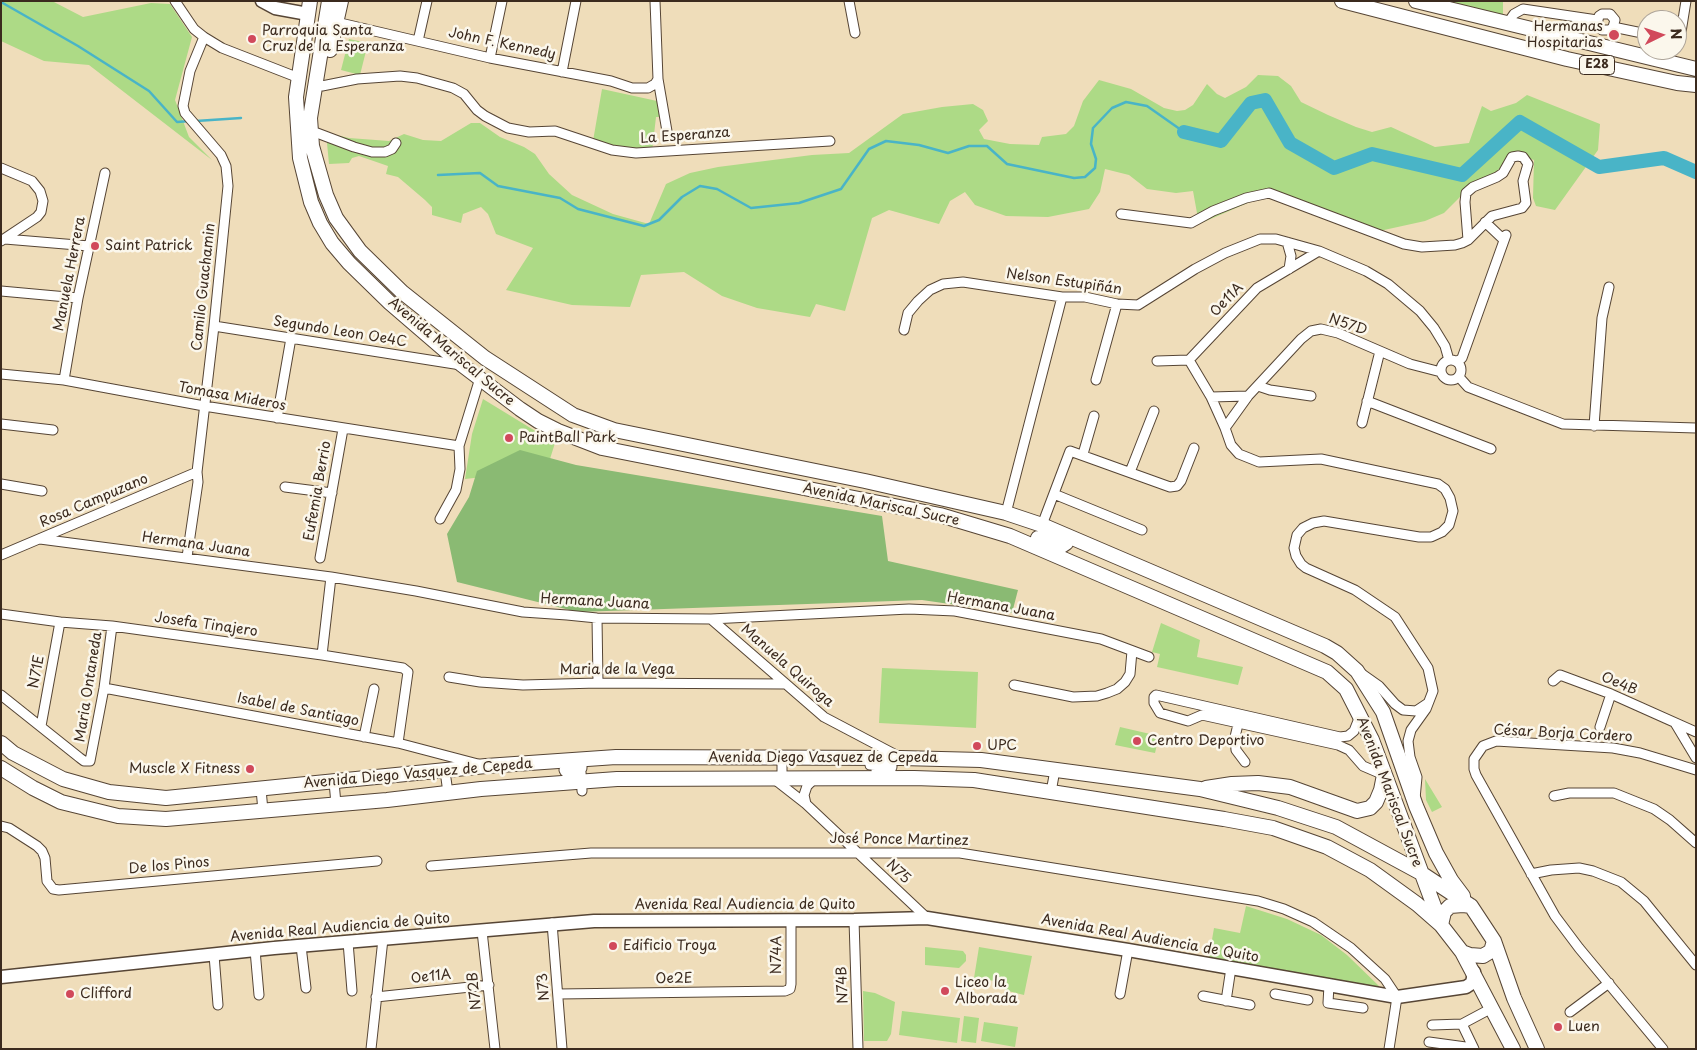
<!DOCTYPE html>
<html>
<head>
<meta charset="utf-8">
<style>
  body { margin:0 }
  #map { position:relative; width:1697px; height:1050px; overflow:hidden; background:#efddba; font-family:"Playpen Sans",sans-serif }
  canvas { display:block }
  .frame { position:absolute; inset:0; border:2px solid #3b2a1e; pointer-events:none }
  .north { position:absolute; left:1637px; top:10px; width:50px; height:50px; box-sizing:border-box; background:#fbf7ec; border:1px solid #aea59a; border-radius:50%; rotate:86deg; font-size:14px; font-weight:700; line-height:20px; text-align:center; color:#3b2a1e }
  .north::after { content:''; display:block; margin:auto; width:18px; height:22px; background:#d1495b; clip-path:polygon(50% 0,100% 100%,50% 72%,0 100%) }
</style>
</head>
<body>
<div id="map">
<canvas width="1697" height="1050"></canvas>
<div class="frame"></div>
<div class="north">N</div>
</div>
<script>
const ctx = document.querySelector('canvas').getContext('2d');
ctx.lineJoin = 'round';
function paint(path, color) {
  ctx.fillStyle = color;
  ctx.fill(path, 'evenodd');
}
function shape(rows) {
  const path = new Path2D();
  for (const r of rows) {
    if (r.length === 3) {
      path.moveTo(r[0] + r[2], r[1]);
      path.arc(r[0], r[1], r[2], 0, 2 * Math.PI);
      continue;
    }
    path.moveTo(r[0], r[1]);
    for (let i = 2; i < r.length; i += 2) path.lineTo(r[i], r[i + 1]);
  }
  return path;
}
function stroke(path, color, width, dash) {
  ctx.strokeStyle = color;
  ctx.lineWidth = width;
  ctx.lineCap = dash ? 'butt' : 'round';
  ctx.setLineDash(dash || []);
  ctx.stroke(path);
}
function label(font, color, halo, rows, align = 'center') {
  ctx.font = font + ' "Playpen Sans",sans-serif';
  ctx.lineWidth = 5;
  ctx.setLineDash([]);
  ctx.textBaseline = 'middle';
  ctx.strokeStyle = halo;
  ctx.fillStyle = color;
  for (const [text, x, y, turn = 0] of rows) {
    ctx.save();
    ctx.translate(x, y);
    ctx.rotate((+turn || 0) * Math.PI / 180);
    ctx.textAlign = isNaN(turn) ? turn : align;
    if (halo) ctx.strokeText(text, 0, 0);
    ctx.fillText(text, 0, 0);
    ctx.restore();
  }
}
paint(shape([
  [1,1,52,1,83,17,151,3,170,4,192,37,175,100,189,137,212,160,89,65,44,61,1,41],
  [1441,1,1503,1,1503,17],
  [349,39,368,43,360,75,341,70],
  [1258,75,1278,76,1291,86,1301,102,1328,115,1356,127,1372,132,1391,127,1435,147,1469,143,1482,106,1491,111,1516,103,1527,95,1600,124,1598,150,1555,210,1536,206,1533,198,1534,160,1523,157,1507,161,1497,171,1460,197,1444,213,1425,221,1384,230,1374,230,1278,195,1250,202,1199,224,1193,191,1176,193,1147,189,1129,175,1105,169,1100,192,1089,209,1048,217,1006,216,975,205,965,192,950,201,939,224,889,210,872,218,845,311,816,304,810,317,757,308,722,296,684,272,641,275,630,307,572,305,506,290,533,248,496,234,488,214,481,207,463,214,461,223,432,215,432,207,425,200,398,177,386,174,388,166,359,156,352,158,349,163,329,164,327,143,328,133,349,138,389,141,404,134,423,140,441,141,471,123,480,123,500,137,524,147,535,154,549,174,572,195,613,214,649,224,666,184,690,173,718,167,812,155,849,153,903,114,942,107,973,104,983,110,988,121,979,130,984,139,1010,144,1039,145,1042,137,1066,134,1074,126,1083,101,1099,80,1131,89,1164,108,1177,111,1185,110,1193,105,1207,84,1217,94,1225,98,1246,87],
  [602,89,657,101,660,117,656,117,652,152,631,150,593,141],
  [483,399,555,443,544,478,501,475,465,479,472,434],
  [1161,623,1200,640,1197,657,1243,667,1238,685,1157,667,1160,654,1152,652],
  [882,668,978,672,976,728,879,723],
  [1120,727,1159,736,1155,753,1115,745],
  [1425,779,1442,807,1432,812,1426,800],
  [1246,906,1287,919,1321,935,1347,955,1379,986,1379,987,1209,957,1214,928,1240,933],
  [925,947,963,951,966,955,966,961,959,968,925,965],
  [979,947,1032,956,1024,995,1008,991,998,986,995,981,974,978],
  [863,991,875,993,895,1002,891,1034,887,1041,864,1041],
  [902,1011,960,1018,957,1043,899,1035],
  [964,1016,979,1018,976,1043,961,1041],
  [984,1022,1018,1027,1015,1047,981,1041]
]), '#adda86');
paint(shape([
  [520,450,576,465,882,516,888,561,1018,590,1012,613,922,600,578,612,457,582,447,534,469,497,477,471]
]), '#8aba73');
stroke(shape([
  [1,2,78,46,149,91,177,122,190,121],
  [196,121,241,118],
  [438,175,480,173,498,186,560,198,578,209,644,226,659,220,682,197,700,186,717,189,751,208,799,203,841,189,869,149,886,141,919,145,948,153,969,146,987,146,1007,164,1074,178,1085,177,1095,168,1096,159,1091,144,1093,128,1112,108,1126,102,1147,106,1184,132]
]), '#49b4c7', 2.5);
stroke(shape([
  [1184,132,1221,141,1251,103,1265,100,1290,143,1334,168,1372,154,1462,175,1520,122,1599,167,1664,158,1696,172]
]), '#49b4c7', 14);
const street = shape([
  [175,1,194,29,204,37,222,48,299,78],
  [655,1,658,79,668,137],
  [849,1,855,33],
  [336,22,490,58,611,81,632,88,648,88,655,84,658,79],
  [1507,24,1514,14,1523,9,1597,20],
  [1613,27,1615,20,1610,14,1602,14,1599,16,1597,24,1602,30,1610,30,1613,27,1647,34],
  [1677,38,1681,32,1686,1],
  [418,41,427,1],
  [490,58,502,1],
  [562,72,576,1],
  [322,86,357,79,400,76,417,78,453,88,464,94,477,110,485,116,508,128,529,132,555,131,612,150,636,153,830,141],
  [317,133,354,147,372,152,385,152,392,149,396,143],
  [1,168,32,181,40,191,43,201,41,212,37,217,1,241],
  [1121,214,1191,223,1213,211,1246,198,1269,193,1404,244,1422,247,1455,245,1462,243,1468,240,1492,216,1522,208,1526,203,1523,181,1528,164,1523,157,1518,156,1512,157,1503,173,1497,177,1473,187,1466,193,1465,202,1468,240],
  [1485,222,1504,240],
  [5,239,89,246],
  [1287,242,1291,256,1289,269],
  [1,291,78,298],
  [214,326,461,365],
  [904,330,908,313,918,301,930,290,943,284,963,282,1062,297,1085,297,1117,304,1138,305,1195,269,1225,253,1260,239,1276,239,1319,251,1366,271,1388,284,1420,311,1434,328,1445,346,1449,360],
  [1451,370,10],
  [1189,360,1211,397,1225,428,1231,445,1239,454,1259,462,1321,459,1438,484,1445,489,1450,498,1453,511,1449,525,1442,532,1431,537,1419,537,1324,521,1313,523,1303,528,1297,535,1294,548,1296,556,1301,564,1306,568,1355,590,1395,617,1428,668,1433,691,1426,709,1411,730,1408,741,1410,757,1417,777,1415,799],
  [1157,361,1189,360,1257,288,1319,251],
  [1457,362,1462,358,1506,235],
  [1,374,64,380,204,406,459,446],
  [1459,377,1468,387,1563,424,1696,428],
  [64,380,78,298,105,173],
  [1096,380,1117,304],
  [1258,386,1270,390,1311,396],
  [1211,397,1248,396],
  [1367,401,1491,449],
  [277,418,291,338],
  [1362,423,1380,351],
  [1,424,53,430],
  [1594,426,1602,318,1609,287],
  [1225,428,1248,396,1301,339,1311,331,1321,329,1338,333,1410,364,1441,372],
  [1083,454,1094,416],
  [1130,472,1154,411],
  [1,484,42,491],
  [285,487,332,493],
  [1054,494,1142,530],
  [1006,513,1062,297],
  [440,519,456,490,460,469,459,446,480,378],
  [1042,525,1070,451,1170,487,1177,486,1181,481,1194,448],
  [40,539,331,577,416,591,523,612,567,615,597,618,711,619,909,609,955,611,1101,639,1149,657],
  [1,555,197,472],
  [187,557,198,482,197,472,214,326,228,186,226,166,221,155,185,113,183,106,190,71,204,37],
  [320,558,343,429],
  [1,614,60,622,112,626,322,655,403,668,408,672,398,743],
  [597,618,598,683],
  [711,619,824,717,898,756],
  [322,655,331,577],
  [1362,674,1379,686,1395,704,1403,710,1416,711,1428,703],
  [449,677,480,682,523,685,598,683,786,684],
  [1553,681,1560,675,1611,694,1696,732],
  [1014,685,1073,697,1097,696,1107,693,1117,689,1125,682,1130,674,1132,651],
  [104,688,398,743,478,764],
  [1,695,80,758,84,761,90,761,104,688,112,626],
  [1360,716,1354,731,1348,736,1340,737,1156,695,1154,697,1154,703,1160,713,1188,721,1202,715,1338,745,1349,750,1363,766,1384,775],
  [1239,720,1235,737,1236,750,1245,762],
  [1675,723,1696,758],
  [41,726,60,622],
  [1600,727,1611,694],
  [364,737,374,689],
  [869,758,870,765,892,766,892,767,876,768,876,770,891,771,891,778],
  [572,767,582,766,582,768,564,770,565,772,581,772,582,791],
  [445,771,448,793],
  [774,779,806,804,927,918],
  [782,779,782,758],
  [334,782,336,804],
  [261,789,263,811],
  [1051,792,1055,770],
  [1554,796,1569,793,1614,793,1654,809,1670,820,1696,843],
  [806,804,804,795,807,786,814,779],
  [1,826,9,828,37,846,42,851,45,858,47,881,53,889,59,890,377,861],
  [431,866,591,853,960,853,1258,901,1284,909,1313,922,1351,948,1385,979,1397,997,1389,1049],
  [1531,874,1551,870,1579,868,1593,871,1621,882,1644,901,1696,965],
  [854,920,858,1049],
  [552,923,562,1049],
  [482,931,495,1049],
  [348,942,352,991],
  [301,946,306,988],
  [255,950,259,995],
  [214,955,218,1005],
  [1329,985,1328,1003,1363,1008],
  [558,994,785,991,790,989,791,984,791,921],
  [1120,994,1128,950],
  [1275,994,1308,1000],
  [1203,996,1250,1005],
  [376,997,489,985],
  [1226,1001,1231,968],
  [1570,1012,1609,983],
  [1462,1024,1474,1049],
  [1432,1025,1462,1024,1492,1008],
  [1429,1042,1473,1048],
  [371,1049,383,939],
  [1663,1049,1579,948,1555,916,1476,775,1474,769,1474,759,1483,746,1496,741,1613,748,1640,753,1696,770]
]);
const secondary = shape([
  [262,1,275,8,308,14],
  [1,977,274,948,594,921,854,920,927,918,1128,950,1397,997,1466,987,1472,983,1474,972]
]);
const primary = shape([
  [310,1,296,97,300,158,311,202,320,223,332,243,349,263,390,303,462,365,520,409,538,421,558,431,602,448,940,515,1010,536,1327,672,1346,689,1372,740,1441,925],
  [329,1,310,118,312,146,326,195,336,218,360,251,402,292,485,358,573,415,614,430,865,481,1006,513,1042,525,1325,646,1337,653,1357,671,1383,712,1416,806,1436,853,1451,880,1463,896],
  [1342,1,1567,59,1677,83,1696,85],
  [1416,1,1696,69],
  [330,50,341,1],
  [1038,538,1060,547,1066,543,1066,536],
  [1,743,13,753,63,779,109,792,166,798,486,766,616,757,901,758,981,760,1200,789,1278,808,1336,827,1421,873,1471,906,1494,941,1514,998,1537,1049],
  [1,768,33,788,61,802,118,816,166,819,387,800,481,789,617,779,914,778,974,780,1224,819,1273,828,1327,847,1370,870,1417,904,1441,925,1462,952,1513,1049],
  [1206,788,1232,784,1258,783,1290,787,1357,811,1370,808,1376,802,1381,790,1384,775],
  [1441,925,1444,912,1450,906,1463,905,1471,906],
  [1462,952,1470,955,1483,956,1491,951,1494,941]
]);
stroke(street, '#564535', 11);
stroke(secondary, '#564535', 15);
stroke(primary, '#564535', 16);
stroke(street, '#fff', 9);
stroke(secondary, '#fff', 12);
stroke(primary, '#fff', 14);
for (const [x, y, r, color] of [
  [1614,35,6,"#d1495b"],
  [252,39,5,"#d1495b"],
  [95,246,5,"#d1495b"],
  [509,438,5,"#d1495b"],
  [1137,741,5,"#d1495b"],
  [977,746,5,"#d1495b"],
  [250,769,5,"#d1495b"],
  [613,946,5,"#d1495b"],
  [945,991,5,"#d1495b"],
  [70,994,5,"#d1495b"],
  [1558,1027,5,"#d1495b"]
]) {
  const dot = new Path2D();
  dot.arc(x, y, r, 0, 2 * Math.PI);
  ctx.fillStyle = color;
  ctx.fill(dot);
  stroke(dot, '#fbf7ec', 2);
}
for (const [x, y, w] of [
  [1597,65,35]
]) {
  const box = new Path2D();
  box.roundRect(x - w / 2, y - 9.5, w, 19, 4);
  ctx.fillStyle = '#fbf7ec';
  ctx.fill(box);
  stroke(box, '#3b2a1e', 1);
}
label('bold 12px', '#3b2a1e', null, [
  ["E28",1597,65]
]);
label('14px', '#3b2a1e', '#fbf7ec', [
  ["Hermanas",1603,27,"right"],
  ["Hospitarias",1603,43,"right"],
  ["Parroquia Santa",262,31],
  ["Cruz de la Esperanza",262,47],
  ["Saint Patrick",105,246],
  ["PaintBall Park",519,438],
  ["Centro Deportivo",1147,741],
  ["UPC",987,746],
  ["Muscle X Fitness",240,769,"right"],
  ["Edificio Troya",623,946],
  ["Liceo la",955,983],
  ["Alborada",955,999],
  ["Clifford",80,994],
  ["Luen",1568,1027]
], 'left');
label('14px', '#3b2a1e', '#fbf7ec', [
  ["John F. Kennedy",502,44,12],
  ["La Esperanza",685,136,-4],
  ["Manuela Herrera",70,274,-79],
  ["Nelson Estupiñán",1064,282,8],
  ["Camilo Guachamin",204,287,-84],
  ["Oe11A",1227,300,-46],
  ["N57D",1348,325,19],
  ["Segundo Leon Oe4C",340,332,9],
  ["Avenida Mariscal Sucre",451,352,40],
  ["Tomasa Mideros",232,397,10],
  ["Eufemia Berrio",318,491,-80],
  ["Rosa Campuzano",94,501,-23],
  ["Avenida Mariscal Sucre",881,505,12],
  ["Hermana Juana",196,545,8],
  ["Hermana Juana",595,602,3],
  ["Hermana Juana",1001,607,10],
  ["Josefa Tinajero",206,625,8],
  ["Manuela Quiroga",787,666,41],
  ["Maria de la Vega",617,670],
  ["N71E",37,672,-80],
  ["Oe4B",1619,684,23],
  ["Maria Ontaneda",89,687,-81],
  ["Isabel de Santiago",298,710,11],
  ["César Borja Cordero",1563,734,3],
  ["Avenida Diego Vasquez de Cepeda",823,758],
  ["Avenida Diego Vasquez de Cepeda",418,774,-5],
  ["Avenida Mariscal Sucre",1389,792,69],
  ["José Ponce Martinez",899,840,1],
  ["De los Pinos",169,866,-5],
  ["N75",898,872,43],
  ["Avenida Real Audiencia de Quito",745,905],
  ["Avenida Real Audiencia de Quito",340,928,-5],
  ["Avenida Real Audiencia de Quito",1150,939,10],
  ["N74A",777,955,-90],
  ["Oe11A",431,977,-6],
  ["Oe2E",674,979,-1],
  ["N74B",843,985,-92],
  ["N73",544,987,-95],
  ["N72B",475,991,-96]
]);
</script>
</body>
</html>
